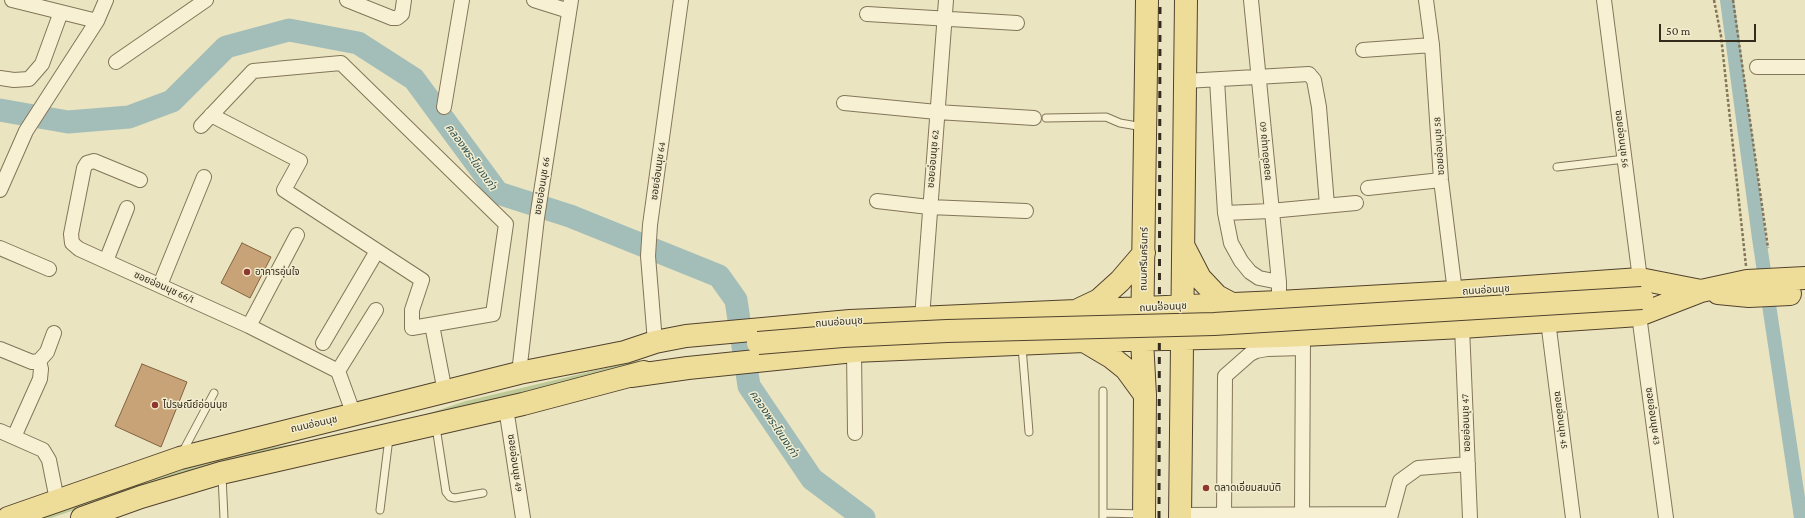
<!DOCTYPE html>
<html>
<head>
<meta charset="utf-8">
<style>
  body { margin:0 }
  #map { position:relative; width:1805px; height:518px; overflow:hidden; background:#ebe4c0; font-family:"Crimson Pro",serif }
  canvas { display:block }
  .scale { position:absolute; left:1659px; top:24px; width:97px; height:18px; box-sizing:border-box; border:2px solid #342b1d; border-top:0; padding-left:5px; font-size:12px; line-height:14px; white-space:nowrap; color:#342b1d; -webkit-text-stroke:3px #f3edcf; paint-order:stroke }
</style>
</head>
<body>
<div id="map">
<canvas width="1805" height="518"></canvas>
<div class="scale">50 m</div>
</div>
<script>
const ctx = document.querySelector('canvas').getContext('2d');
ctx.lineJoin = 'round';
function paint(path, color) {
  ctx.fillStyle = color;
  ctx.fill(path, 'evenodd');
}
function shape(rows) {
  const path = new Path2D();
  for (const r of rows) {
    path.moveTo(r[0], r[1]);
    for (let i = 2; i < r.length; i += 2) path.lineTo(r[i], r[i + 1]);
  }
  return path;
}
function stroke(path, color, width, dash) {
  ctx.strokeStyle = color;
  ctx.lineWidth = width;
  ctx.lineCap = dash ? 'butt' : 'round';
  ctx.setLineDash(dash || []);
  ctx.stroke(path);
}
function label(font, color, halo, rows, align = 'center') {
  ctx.font = font + ' "Crimson Pro","Noto Sans Thai",serif';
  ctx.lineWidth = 3;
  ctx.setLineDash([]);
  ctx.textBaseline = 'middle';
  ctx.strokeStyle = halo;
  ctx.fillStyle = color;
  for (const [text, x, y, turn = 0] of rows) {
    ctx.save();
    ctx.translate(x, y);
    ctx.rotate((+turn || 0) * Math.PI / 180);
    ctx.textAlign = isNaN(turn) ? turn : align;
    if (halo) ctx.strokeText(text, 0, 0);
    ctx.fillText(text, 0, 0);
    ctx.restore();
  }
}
paint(shape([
  [640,360,640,364,410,421,270,450,192,470,51,518,42,518,176,471,248,451,300,443,409,420,466,401]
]), '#bcc895');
stroke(shape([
  [1727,0,1759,238,1801,518]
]), '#a3beb9', 14);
stroke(shape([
  [0,110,68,122,129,117,172,101,226,47,289,30,358,43,414,79,498,193,570,216,719,276,736,300,749,386,812,479,864,518]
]), '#a3beb9', 23);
const building = shape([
  [242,243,271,257,250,298,221,283,242,243],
  [142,364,187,382,161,447,115,426,142,364]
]);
paint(building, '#c8a378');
stroke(building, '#816240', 1);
const lane = shape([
  [1046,118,1106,117,1120,123,1143,127],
  [1557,167,1625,159],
  [1022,347,1029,432],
  [1103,391,1103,518],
  [436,427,446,492,450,497,455,498,483,493],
  [182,453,214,393],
  [222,476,224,518],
  [380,510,389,438],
  [1103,513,1142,514]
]);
const street = shape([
  [12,0,97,21],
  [347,0,392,18,397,18,402,14,404,0],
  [534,0,569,11],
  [1251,0,1279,282,1279,302],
  [1426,0,1432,45,1441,180,1455,292],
  [1604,0,1640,279],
  [867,14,1017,23],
  [1363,50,1432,45],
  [116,62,206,0],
  [1757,67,1805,67],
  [0,78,14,80,29,79,42,64,61,12],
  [1217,80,1225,213,1231,243,1241,261,1250,272,1259,278,1279,282],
  [1185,81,1309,74,1314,80,1319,107,1327,205],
  [844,103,937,112,1034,118],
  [444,107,462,0],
  [201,126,253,71,341,63,506,224,493,314,412,328,412,310,422,280,284,190,300,161,211,115],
  [140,180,94,161,87,163,84,168,71,234,72,243,79,249,249,326,338,371,354,415],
  [1368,188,1441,180],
  [0,190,26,131,97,21,106,0],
  [877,201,929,207,1026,211],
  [1225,213,1270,211,1356,203],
  [0,248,49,269],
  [106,261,127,208],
  [160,285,204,177],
  [1639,315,1666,518],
  [922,318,946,0],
  [1548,321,1573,518],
  [432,325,445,392],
  [249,326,297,235],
  [1462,327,1470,518],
  [655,342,648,256,650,225,681,0],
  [323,343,377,251],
  [0,349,32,362,39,361,47,352,54,333],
  [854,351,855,433],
  [338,371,376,310],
  [519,373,537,218,571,0],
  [506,408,523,518],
  [0,431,43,450,49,460,57,500],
  [14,437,40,379,41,369,39,361],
  [1180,515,1390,514],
  [1302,515,1303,340],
  [1224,518,1225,376,1250,354,1256,351,1267,349,1303,348],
  [1390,518,1400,481,1418,468,1468,464]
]);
const primary = shape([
  [1184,247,1200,278,1217,296,1232,304],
  [1718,293,1749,296,1790,294],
  [1080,309,1099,300,1120,281,1144,253],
  [1084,341,1111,357,1126,369,1145,395],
  [631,376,688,368,854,351,1084,341,1283,336,1462,327,1639,315,1701,291],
  [8,518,180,458,519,373,625,352,655,342,686,336,850,321,1279,302,1455,292,1640,279,1701,291,1747,281,1805,278],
  [82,518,141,497,221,473,523,404,644,372],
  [1144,518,1145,395,1142,340,1147,0],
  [1180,518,1186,0]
]);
stroke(lane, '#837559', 9);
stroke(street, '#837559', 16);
stroke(primary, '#51422d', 24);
stroke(shape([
  [1714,0,1721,36,1746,266],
  [1733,0,1768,248]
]), '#837559', 2.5, [3, 2]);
stroke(lane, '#f7f0d3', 7);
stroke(street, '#f7f0d3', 14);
stroke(primary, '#ed9', 22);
stroke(shape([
  [1159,518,1160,0]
]), '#342b1d', 3, [7, 7]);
const primaryBridge = shape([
  [758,343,843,336,947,331,1214,324,1642,298]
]);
stroke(primaryBridge, '#51422d', 24, []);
stroke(primaryBridge, '#ed9', 22);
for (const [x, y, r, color] of [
  [247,272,4,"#8f372c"],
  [155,405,4,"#8f372c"],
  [1206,488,4,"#8f372c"]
]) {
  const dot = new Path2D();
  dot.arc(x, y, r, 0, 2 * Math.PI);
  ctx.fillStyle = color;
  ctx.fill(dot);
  stroke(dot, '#f3edcf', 1.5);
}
label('10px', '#342b1d', '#f3edcf', [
  ["ซอยอ่อนนุช 56",1622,139,83],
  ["ซอยอ่อนนุช 58",1439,146,-94],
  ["ซอยอ่อนนุช 60",1265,151,-95],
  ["ซอยอ่อนนุช 62",933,159,-85],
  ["ซอยอ่อนนุช 64",658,171,-82],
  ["ซอยอ่อนนุช 66",542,186,-81],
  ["ถนนศรีนครินทร์",1144,259,-89],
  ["ซอยอ่อนนุช 66/1",164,287,24],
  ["ถนนอ่อนนุช",1486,290,-4],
  ["ถนนอ่อนนุช",1163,307,-3],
  ["ถนนอ่อนนุช",839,322,-4],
  ["ซอยอ่อนนุช 43",1653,416,82],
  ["ซอยอ่อนนุช 45",1561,420,83],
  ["ซอยอ่อนนุช 47",1466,423,-92],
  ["ถนนอ่อนนุช",314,424,-13],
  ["ซอยอ่อนนุช 49",515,463,82]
]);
label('10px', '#342b1d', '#f3edcf', [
  ["อาคารอุ่นใจ",255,272],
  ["ไปรษณีย์อ่อนนุช",163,405],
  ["ตลาดเอี่ยมสมบัติ",1214,488]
], 'left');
label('italic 11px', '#2d5153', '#f3edcf', [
  ["คลองพระโขนงเก่า",471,157,54],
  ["คลองพระโขนงเก่า",774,424,56]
]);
</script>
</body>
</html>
